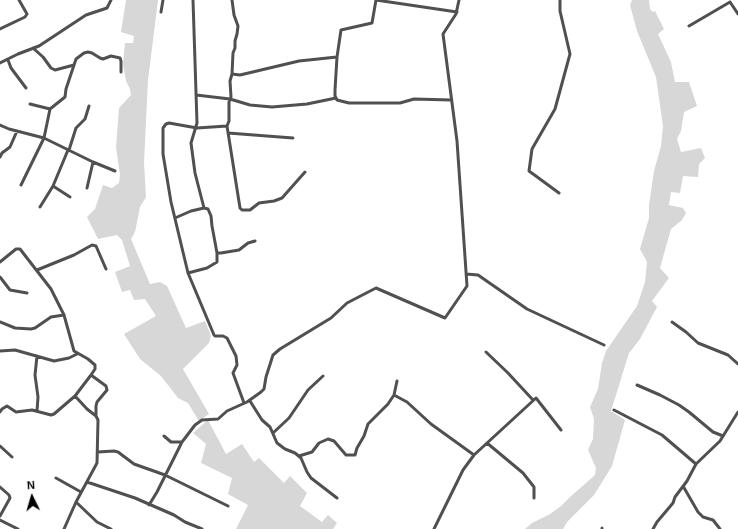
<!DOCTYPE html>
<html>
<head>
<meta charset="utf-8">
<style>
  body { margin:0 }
  #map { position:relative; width:738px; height:529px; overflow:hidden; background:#fff; font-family:Arial,sans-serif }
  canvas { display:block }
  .north { position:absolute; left:12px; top:477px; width:40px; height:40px; -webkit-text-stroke:3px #fff; paint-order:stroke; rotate:355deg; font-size:11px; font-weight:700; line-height:16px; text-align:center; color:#000 }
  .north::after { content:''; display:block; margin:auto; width:14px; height:18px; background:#000; clip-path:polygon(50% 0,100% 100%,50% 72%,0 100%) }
</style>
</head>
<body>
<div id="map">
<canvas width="738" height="529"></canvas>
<div class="north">N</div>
</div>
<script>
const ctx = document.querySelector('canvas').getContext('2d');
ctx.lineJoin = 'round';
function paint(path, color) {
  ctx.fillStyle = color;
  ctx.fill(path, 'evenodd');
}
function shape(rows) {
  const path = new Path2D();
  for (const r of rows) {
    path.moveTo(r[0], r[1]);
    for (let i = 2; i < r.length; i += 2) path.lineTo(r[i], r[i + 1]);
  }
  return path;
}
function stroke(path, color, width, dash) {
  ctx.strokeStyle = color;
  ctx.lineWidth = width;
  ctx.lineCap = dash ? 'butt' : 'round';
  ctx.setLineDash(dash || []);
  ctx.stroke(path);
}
paint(shape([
  [126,0,158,0,148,80,144,163,146,197,140,207,135,232,131,239,150,284,160,282,167,286,186,328,205,321,211,336,209,343,183,369,209,414,199,421,188,403,178,398,161,376,140,359,124,334,156,316,145,299,134,300,130,290,122,292,115,272,130,266,122,240,117,235,98,239,87,217,95,209,103,185,112,188,119,183,120,175,116,147,119,108,131,95,130,89,126,81,123,64,125,43,133,43,134,36,121,32],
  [632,0,649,0,650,9,653,12,655,11,664,29,658,34,671,62,675,82,689,82,697,106,684,112,681,131,677,139,681,152,701,148,705,158,699,164,698,177,683,176,680,193,671,192,669,205,683,208,686,213,682,220,671,229,660,268,669,278,652,301,657,307,640,339,629,353,611,411,625,420,612,466,594,495,567,522,563,529,525,529,532,523,550,514,561,506,570,497,595,475,596,468,588,450,593,439,594,419,590,407,598,389,602,363,606,351,637,306,645,282,647,262,640,249,649,218,649,205,654,171,661,146,663,126,656,77,637,31,630,5],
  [208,420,226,454,242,444,254,462,259,458,284,483,290,476,307,493,300,506,322,522,328,515,337,523,333,529,236,529,248,505,228,494,232,478,201,463,206,444,193,433]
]), '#d7d7d7');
stroke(shape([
  [193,0,197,123,191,143,195,173,204,208],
  [232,0,234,15,238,26,237,34,235,41,235,48,233,53,232,74,230,81,231,97,229,102,229,121,227,126,240,208,242,210,250,210,259,203,274,201,282,198,305,172],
  [376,0,457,12],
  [730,2,738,14],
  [161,12,163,0],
  [689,26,730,2],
  [0,29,25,17,27,14,19,0],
  [33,48,43,57,51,68,55,70,74,65],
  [337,57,335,90,335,96,337,100,349,103,400,103,414,99,451,100],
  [8,60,11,68,26,88],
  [0,63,18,54,39,46,86,15,107,8,111,0],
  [232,74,240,75,299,61,337,57,341,30,372,23,376,0],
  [196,95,230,99,250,105,272,107,307,104,336,98],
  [30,104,50,109],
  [0,125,9,129,44,138,93,162,87,188],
  [227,126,197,128,169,123,166,124,163,128,163,154,171,202,188,273,214,335,215,336,223,336,227,338,236,356,237,365,233,373,244,403],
  [228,133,293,138],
  [69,150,76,128,85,119,89,106],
  [0,157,2,153,10,147,17,131],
  [93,162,115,171],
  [21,185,44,138,50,109,65,97,66,89,76,59,84,53,88,52,92,53,100,58,103,59,111,56,120,58,121,61,121,72],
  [53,186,70,197],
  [559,193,529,171,532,149,555,109,570,54,560,11,560,0],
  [40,207,53,186,68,150],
  [175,218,191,211,204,208,208,209,211,216,212,226,217,253,221,253,239,250,248,243,255,241],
  [0,262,16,249,20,249,51,289,64,315],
  [37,270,74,255,92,245,96,246,106,269],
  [188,273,207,268,217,262,217,253],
  [466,274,478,275,527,309,604,345],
  [0,277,10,290,27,293],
  [0,322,15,328,31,329,35,328,51,317,64,315,74,351,88,359,95,365,95,369,91,375,75,396,87,409,96,416],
  [672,322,686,332,698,343,728,355,738,364],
  [0,351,15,350,54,361,69,358,77,354],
  [486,352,508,373,533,400],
  [37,356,35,375,38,397,37,411],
  [637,385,660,395,679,405,689,412,713,432,723,436],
  [394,395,407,402,431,424,474,455],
  [250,401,262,420,270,427,277,443,285,449,295,453,301,458,307,472,311,478,337,498],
  [614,410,662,435,696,464],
  [0,412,2,409,7,406,16,412,32,410,51,415,54,414,75,396],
  [273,433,289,418,308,390,323,376],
  [164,436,171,442,182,442],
  [487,443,523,473,534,487,534,498],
  [0,446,12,457],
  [98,452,114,451,118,452,134,464,165,475,228,506],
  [299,456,312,452,319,443,328,439,334,441,346,455,355,455,357,448,364,436,368,424,388,404,394,395,397,381],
  [56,478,81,492],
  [87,482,135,498,174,515,185,522,202,529],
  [683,486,698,512,703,517,713,520,720,529],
  [0,487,9,495,10,498,0,516],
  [76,502,97,522,111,529],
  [149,505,157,492,182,442,195,425,202,420,218,419,227,411,247,402,261,392,264,389,266,377,273,355,280,349,331,318,347,303,376,288,445,318,467,286,457,141,443,34,456,14,459,0],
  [0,520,18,529],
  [64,529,76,502,97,463,98,420,96,416,96,406,97,402,107,390,106,386,91,375],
  [434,529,463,470,474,455,536,398,561,430],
  [602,529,602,528],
  [653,529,657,522,673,503,675,497,687,481,696,464,720,441,738,412]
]), '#505050', 3);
</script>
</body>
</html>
